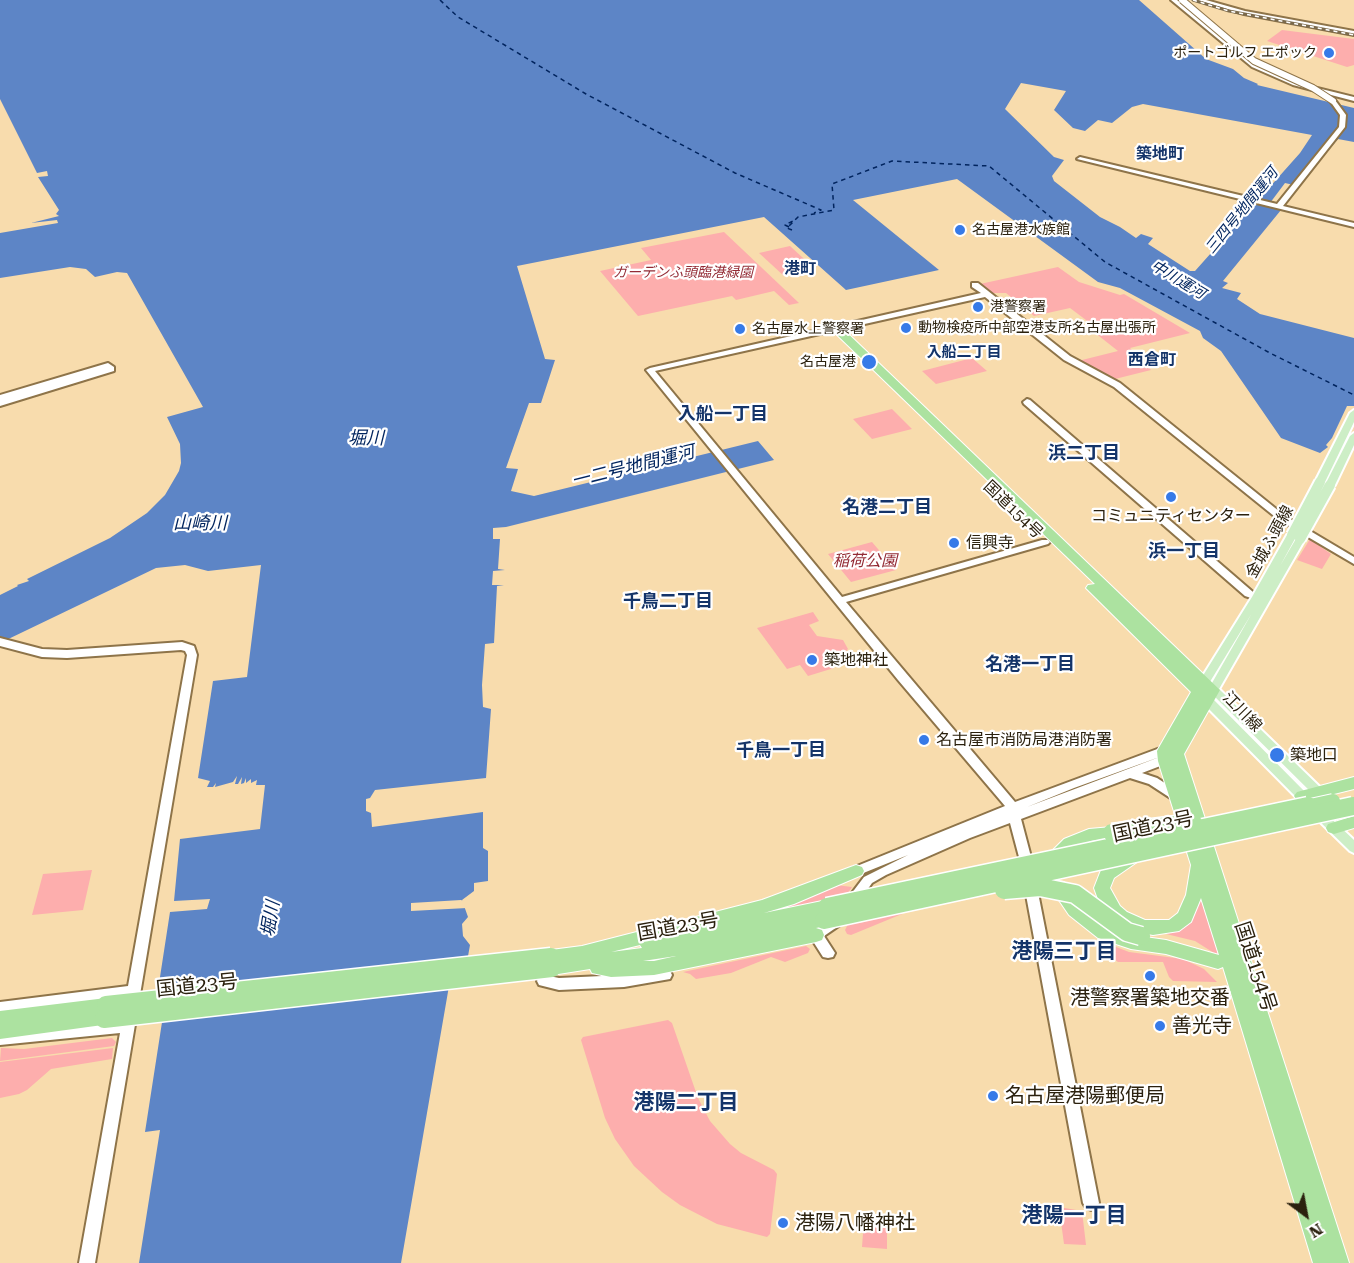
<!DOCTYPE html>
<html>
<head>
<meta charset="utf-8">
<style>
  body { margin:0 }
  #map { position:relative; width:1354px; height:1263px; overflow:hidden; background:#f8dcad; font-family:"Roboto Serif",serif }
  canvas { display:block }
  .north { position:absolute; left:1276px; top:1185px; width:60px; height:60px; -webkit-text-stroke:4px #fff; paint-order:stroke; rotate:148deg; font-size:16px; font-weight:700; line-height:24px; text-align:center; color:#2b210e }
  .north::after { content:''; display:block; margin:auto; width:21px; height:27px; background:#2b210e; clip-path:polygon(50% 0,100% 100%,50% 72%,0 100%) }
</style>
</head>
<body>
<div id="map">
<canvas width="1354" height="1263"></canvas>
<div class="north">N</div>
</div>
<script>
const ctx = document.querySelector('canvas').getContext('2d');
ctx.lineJoin = 'round';
function paint(path, color) {
  ctx.fillStyle = color;
  ctx.fill(path, 'evenodd');
}
function shape(rows) {
  const path = new Path2D();
  for (const r of rows) {
    path.moveTo(r[0], r[1]);
    for (let i = 2; i < r.length; i += 2) path.lineTo(r[i], r[i + 1]);
  }
  return path;
}
function stroke(path, color, width, dash) {
  ctx.strokeStyle = color;
  ctx.lineWidth = width;
  ctx.lineCap = dash ? 'butt' : 'round';
  ctx.setLineDash(dash || []);
  ctx.stroke(path);
}
function label(font, color, halo, rows, align = 'center') {
  ctx.font = font + ' "Roboto Serif","Noto Sans JP",serif';
  ctx.lineWidth = 4.5;
  ctx.setLineDash([]);
  ctx.textBaseline = 'middle';
  ctx.strokeStyle = halo;
  ctx.fillStyle = color;
  for (const [text, x, y, turn = 0] of rows) {
    ctx.save();
    ctx.translate(x, y);
    ctx.rotate((+turn || 0) * Math.PI / 180);
    ctx.textAlign = isNaN(turn) ? turn : align;
    if (halo) ctx.strokeText(text, 0, 0);
    ctx.fillText(text, 0, 0);
    ctx.restore();
  }
}
paint(shape([
  [1282,30,1354,39,1354,65,1347,67,1267,41],
  [724,232,799,303,789,305,774,291,736,300,732,296,638,316,600,271,651,260,641,248],
  [790,246,815,269,784,276,759,253],
  [1058,267,1079,282,1120,295,1124,294,1190,333,1130,348,1151,370,1115,379,1078,361,1118,351,1085,325,1090,323,1070,308,1034,316,1006,293,991,293,980,284],
  [972,358,987,371,936,384,922,371],
  [892,409,912,429,872,439,853,419],
  [1310,539,1331,554,1322,569,1297,560],
  [872,542,896,570,851,582,828,554],
  [813,612,819,621,809,625,817,636,843,640,848,649,843,654,827,659,834,668,808,676,800,665,787,669,757,628],
  [92,870,83,910,32,915,43,874],
  [1199,882,1222,958,1195,941,1162,933,1170,930],
  [836,885,852,887,844,899,751,916],
  [903,910,902,914,851,935,847,934,845,930,849,922],
  [1111,945,1129,952,1183,959,1204,969,1217,982,1173,981,1169,977,1163,962,1118,962,1114,959],
  [806,946,810,949,808,953,785,962,771,957,731,973,696,979,690,974,683,972],
  [668,1020,672,1023,698,1098,710,1121,730,1144,741,1153,774,1170,777,1174,770,1234,767,1237,717,1224,680,1205,662,1192,634,1166,615,1139,605,1118,581,1040,583,1037],
  [112,1038,116,1042,114,1046,0,1061,1,1048,24,1049],
  [113,1048,112,1059,51,1069,27,1090,19,1094,0,1098,0,1062],
  [1059,1207,1082,1211,1086,1245,1064,1244],
  [864,1220,887,1222,887,1249,862,1247]
]), '#fdaead');
paint(shape([
  [0,0,1139,0,1206,59,1233,69,1244,78,1258,84,1257,85,1354,108,1354,142,1338,139,1298,186,1285,183,1267,207,1281,210,1223,281,1228,283,1222,288,1241,293,1237,299,1260,314,1354,338,1354,406,1347,406,1332,438,1326,445,1328,447,1320,453,1281,438,1221,351,1203,338,1200,331,1120,288,1098,282,957,179,853,200,939,270,846,290,764,217,517,266,545,359,555,360,541,403,529,403,506,468,518,469,511,491,534,496,758,441,774,460,506,527,493,528,493,539,500,539,498,569,505,570,493,571,492,585,504,585,497,586,494,643,485,644,482,685,483,707,491,709,486,778,375,790,370,798,366,799,366,811,371,813,372,827,483,812,483,848,488,851,488,881,474,883,474,891,462,900,468,917,462,924,463,936,470,945,463,984,449,986,401,1263,139,1263,160,1130,145,1132,167,990,158,990,170,912,207,909,210,899,174,901,180,839,260,829,265,785,256,785,257,780,251,783,251,779,246,783,246,778,244,783,241,784,242,777,238,784,235,784,237,776,233,782,215,787,216,783,213,787,207,787,210,781,198,778,213,681,247,677,261,565,208,571,185,565,156,568,0,643,0,595,18,586,17,585,29,581,27,579,110,538,147,513,165,495,179,471,181,463,180,444,167,417,203,407,127,273,117,272,95,277,86,269,70,267,0,278,0,233,58,223,57,220,31,223,59,216,56,214,59,210,38,177,48,176,47,171,37,173,0,99],
  [1021,83,1066,91,1054,110,1073,128,1085,131,1098,120,1112,123,1132,107,1143,104,1312,135,1300,153,1195,271,1190,271,1148,244,1153,238,1141,234,1136,238,1120,227,1100,217,1054,181,1052,176,1064,160,1054,157,1005,109]
]), '#5d85c6');
paint(shape([
  [461,900,466,902,467,908,411,911,411,903]
]), '#f8dcad');
stroke(shape([
  [440,0,458,17,586,94,735,173,821,210,814,213],
  [789,227,785,225,793,221],
  [792,230,787,228,798,217,834,210,832,184,892,161,989,166,1105,262,1270,353,1354,395]
]), '#01245e', 1.5, [4.5, 4]);
const secondary = shape([
  [1171,0,1177,0,1256,65,1297,83,1354,97,1354,101,1293,85,1252,67,1171,0],
  [1197,0,1206,0,1245,11,1354,31,1354,35,1244,14,1197,0],
  [1331,100,1335,100,1346,115,1345,127,1283,206,1354,223,1354,227,1077,159,1080,157,1277,204,1339,127,1340,115,1330,101,1331,100],
  [972,283,978,283,1070,356,1120,383,1285,516,1354,557,1354,564,1279,520,1114,387,1064,360,985,297,655,371,842,597,1042,540,1048,540,1050,542,1048,544,846,602,1015,802,1160,748,1171,748,1175,749,1177,752,1176,754,1178,757,1176,760,1142,773,1157,778,1180,793,1182,796,1180,799,1172,799,1149,784,1130,778,1021,819,1031,857,1099,1203,1096,1208,1091,1210,1086,1208,1083,1203,1019,857,1010,823,970,838,886,875,872,883,856,906,851,907,846,906,845,902,864,877,908,855,856,876,852,874,850,871,852,868,1005,806,898,680,646,370,650,368,981,293,972,287,972,283],
  [1165,755,1027,807,1074,788,1165,755],
  [108,363,114,367,114,371,0,406,0,395,108,363],
  [1027,399,1030,400,1253,592,1261,595,1262,597,1261,599,1257,600,1245,596,1024,404,1023,402,1027,399],
  [0,638,42,649,67,650,182,642,194,646,197,655,95,1263,79,1263,120,1033,0,1045,0,1033,122,1021,126,998,0,1014,0,1002,128,986,187,655,185,651,181,650,67,658,42,657,0,646,0,638],
  [835,916,840,917,841,921,840,925,824,936,835,953,833,957,828,958,823,957,809,935,811,931,835,916],
  [665,969,670,971,672,975,670,979,624,987,559,990,539,985,537,981,539,977,544,975,559,978,624,975,665,969]
]);
const primary = shape([
  [1354,410,1354,422,1325,482,1320,485,1317,484,1315,482,1350,413,1354,410],
  [1354,433,1354,445,1335,485,1333,487,1327,487,1325,485,1350,436,1354,433],
  [1292,532,1297,535,1280,566,1297,537,1300,536,1305,539,1219,689,1326,793,1328,796,1326,799,1322,800,1318,799,1208,690,1252,613,1208,685,1204,686,1199,682,1252,597,1287,535,1292,532],
  [1207,696,1211,697,1311,798,1313,801,1311,804,1303,804,1203,703,1201,700,1207,696],
  [1318,808,1322,810,1354,840,1354,853,1350,851,1314,816,1312,813,1314,810,1318,808]
]);
const highway = shape([
  [836,325,840,326,1220,690,1184,754,1349,1263,1313,1263,1223,967,1218,969,1166,954,1131,949,1098,938,1069,915,1050,887,1052,882,1058,881,1064,882,1081,905,1110,928,1131,935,1166,940,1219,955,1201,898,1191,922,1179,931,1153,935,1137,932,1115,922,1108,916,1099,902,1094,888,1101,870,1131,852,1137,854,1139,858,1137,862,1114,878,1110,888,1120,906,1127,912,1145,920,1169,920,1178,913,1186,895,1191,865,1158,761,1157,751,1191,692,1086,588,1088,585,1095,584,832,330,832,326,836,325],
  [1354,777,1354,789,1302,802,1297,800,1294,796,1297,792,1354,777],
  [1354,816,1354,828,1334,834,1328,832,1326,828,1328,824,1354,816],
  [1112,827,1118,829,1120,833,1118,837,1091,841,1076,847,1067,854,1062,869,1056,871,1050,869,1048,865,1052,851,1064,839,1089,829,1112,827],
  [856,865,862,867,864,871,862,875,794,904,764,913,827,900,833,902,835,907,833,912,826,914,830,915,832,920,830,925,816,928,822,930,824,935,822,940,816,942,654,975,611,977,592,973,590,969,552,975,546,973,543,968,547,963,542,957,545,952,551,950,582,946,762,900,856,865],
  [640,945,642,948,611,952,640,945],
  [676,956,654,961,643,961,676,956],
  [106,998,112,1000,115,1005,112,1010,106,1012,110,1014,113,1019,110,1024,0,1039,0,1011,106,998]
]);
stroke(secondary, '#8e7449', 4);
stroke(primary, '#fff', 4);
stroke(highway, '#fff', 2);
paint(secondary, '#fff');
paint(primary, '#cdeec6');
paint(highway, '#ace2a0');
const rail = shape([
  [1193,0,1229,11,1354,35]
]);
stroke(rail, '#7b6a4c', 3);
stroke(rail, '#fff', 1.5, [4]);
const secondaryBridge = shape([
  [1182,0,1254,61,1313,88,1333,101]
]);
const primaryBridge = shape([
  [1292,535,1320,482],
  [1300,539,1330,485]
]);
const highwayBridgeFar1 = shape([
  [1301,808,1333,801],
  [1346,808,1354,806]
]);
const highwayBridge = shape([
  [1112,833,1193,823],
  [1004,890,1040,887,1075,894,1127,932,1141,936],
  [827,907,1308,806],
  [824,920,1353,806],
  [106,1005,551,957],
  [104,1019,552,968]
]);
stroke(secondaryBridge, '#8e7449', 8, []);
stroke(primaryBridge, '#fff', 14, []);
stroke(highwayBridgeFar1, '#fff', 16, []);
stroke(highwayBridge, '#fff', 21, []);
stroke(secondaryBridge, '#fff', 6);
stroke(primaryBridge, '#cdeec6', 10);
stroke(highwayBridgeFar1, '#ace2a0', 14);
stroke(highwayBridge, '#ace2a0', 18);
for (const [x, y, r, color] of [
  [1329,53,6,"#367ae8"],
  [960,230,6,"#367ae8"],
  [978,307,6,"#367ae8"],
  [906,328,6,"#367ae8"],
  [740,329,6,"#367ae8"],
  [869,362,8,"#367ae8"],
  [1171,497,6,"#367ae8"],
  [954,543,6,"#367ae8"],
  [812,660,6,"#367ae8"],
  [924,740,6,"#367ae8"],
  [1277,755,8,"#367ae8"],
  [1150,976,6,"#367ae8"],
  [1160,1026,6,"#367ae8"],
  [993,1096,6,"#367ae8"],
  [783,1223,6,"#367ae8"]
]) {
  const dot = new Path2D();
  dot.arc(x, y, r, 0, 2 * Math.PI);
  ctx.fillStyle = color;
  ctx.fill(dot);
  stroke(dot, '#fff', 2);
}
label('14px', '#2b210e', '#fff', [
  ["ポートゴルフ エポック",1317,53,"right"],
  ["名古屋港水族館",972,230],
  ["港警察署",990,307],
  ["動物検疫所中部空港支所名古屋出張所",918,328],
  ["名古屋水上警察署",752,329],
  ["名古屋港",856,362,"right"]
], 'left');
label('italic 14px', '#932b35', '#fff', [
  ["ガーデンふ頭臨港緑園",683,273]
]);
label('italic 15px', '#01245e', '#fff', [
  ["三四号地間運河",1242,211,-51],
  ["中川運河",1178,280,31]
]);
label('bold 15px', '#143469', '#fff', [
  ["入船二丁目",964,353]
]);
label('bold 16px', '#143469', '#fff', [
  ["築地町",1160,154],
  ["港町",800,269],
  ["西倉町",1152,360]
]);
label('16px', '#2b210e', '#fff', [
  ["国道154号",1013,510,44],
  ["金城ふ頭線",1270,542,-61],
  ["江川線",1242,712,46]
]);
label('16px', '#2b210e', '#fff', [
  ["コミュニティセンター",1171,516,"center"],
  ["信興寺",966,543],
  ["築地神社",824,660],
  ["名古屋市消防局港消防署",936,740],
  ["築地口",1290,755]
], 'left');
label('italic 16px', '#932b35', '#fff', [
  ["稲荷公園",865,561]
]);
label('bold 18px', '#143469', '#fff', [
  ["入船一丁目",723,415],
  ["浜二丁目",1084,454],
  ["名港二丁目",887,508],
  ["浜一丁目",1184,552],
  ["千鳥二丁目",668,602],
  ["名港一丁目",1030,665],
  ["千鳥一丁目",781,751]
]);
label('italic 18px', '#01245e', '#fff', [
  ["堀川",366,439],
  ["一二号地間運河",633,467,-14],
  ["山崎川",200,524],
  ["堀川",271,919,-81]
]);
label('20px', '#2b210e', '#fff', [
  ["国道23号",1153,827,-12],
  ["国道23号",678,927,-10],
  ["国道154号",1255,967,72],
  ["国道23号",197,986,-6]
]);
label('20px', '#2b210e', '#fff', [
  ["港警察署築地交番",1150,998,"center"],
  ["善光寺",1172,1026],
  ["名古屋港陽郵便局",1005,1096],
  ["港陽八幡神社",795,1223]
], 'left');
label('bold 21px', '#143469', '#fff', [
  ["港陽三丁目",1064,952],
  ["港陽二丁目",686,1103],
  ["港陽一丁目",1074,1216]
]);
</script>
</body>
</html>
